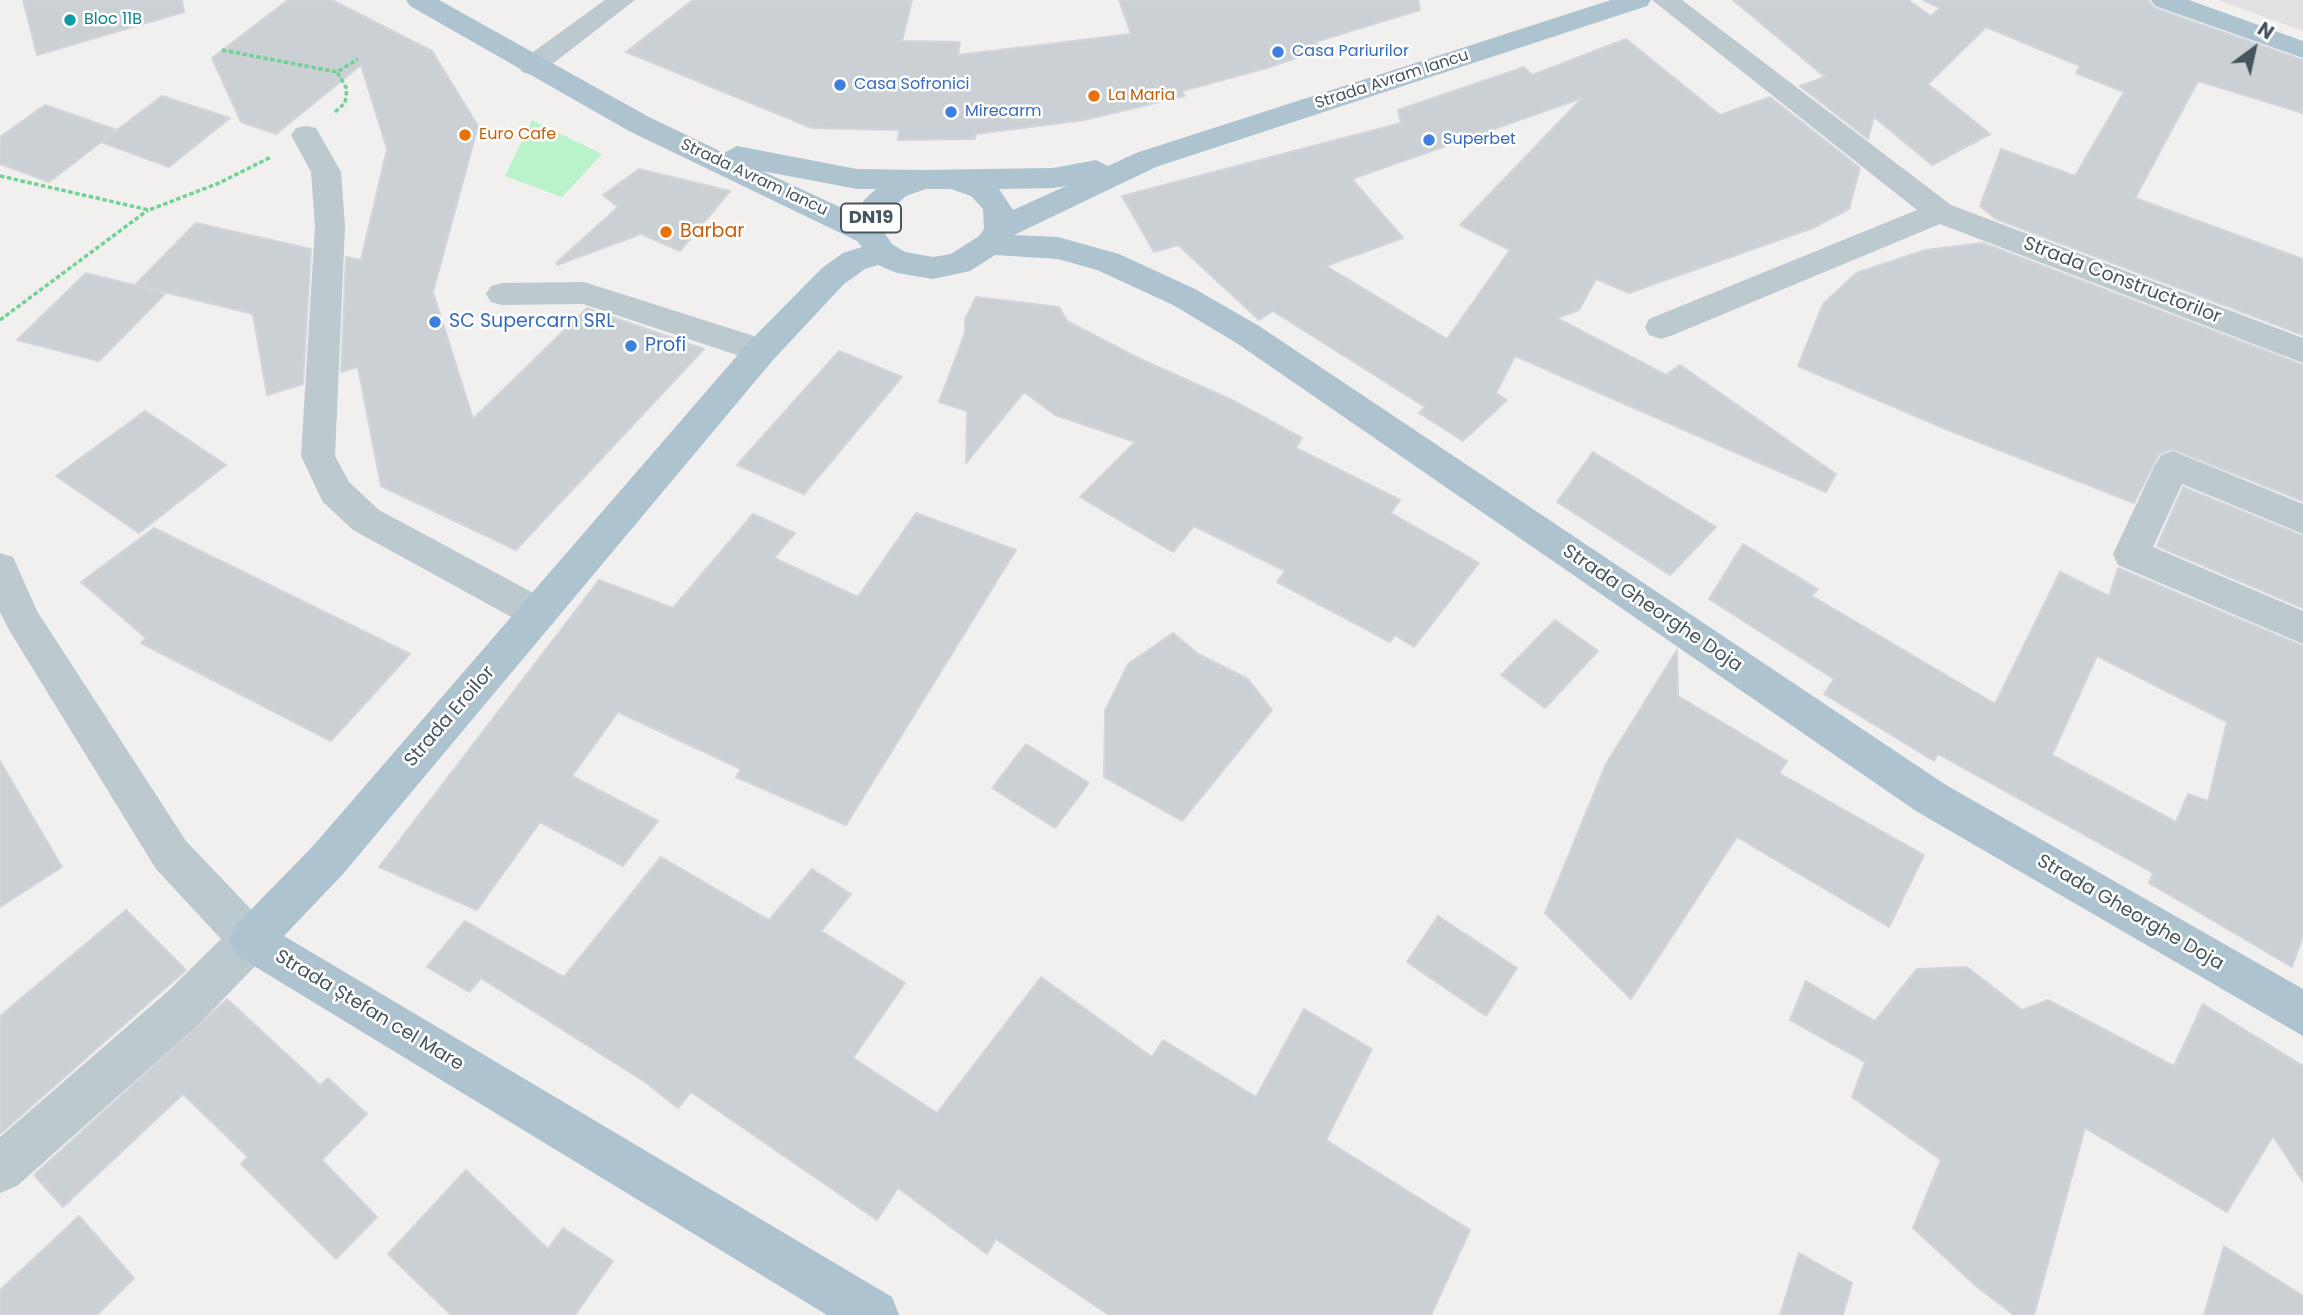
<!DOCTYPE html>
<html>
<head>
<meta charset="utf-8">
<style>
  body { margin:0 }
  #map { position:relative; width:2303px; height:1315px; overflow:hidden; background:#f2efef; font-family:Poppins,sans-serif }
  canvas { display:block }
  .north { position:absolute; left:2219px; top:14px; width:70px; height:70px; -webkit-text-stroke:5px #fff; paint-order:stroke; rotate:33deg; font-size:19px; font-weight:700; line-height:28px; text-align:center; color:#46565e }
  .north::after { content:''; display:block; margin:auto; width:24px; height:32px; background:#46565e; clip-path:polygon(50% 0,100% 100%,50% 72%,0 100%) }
</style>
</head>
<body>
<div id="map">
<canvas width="2303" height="1315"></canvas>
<div class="north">N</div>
</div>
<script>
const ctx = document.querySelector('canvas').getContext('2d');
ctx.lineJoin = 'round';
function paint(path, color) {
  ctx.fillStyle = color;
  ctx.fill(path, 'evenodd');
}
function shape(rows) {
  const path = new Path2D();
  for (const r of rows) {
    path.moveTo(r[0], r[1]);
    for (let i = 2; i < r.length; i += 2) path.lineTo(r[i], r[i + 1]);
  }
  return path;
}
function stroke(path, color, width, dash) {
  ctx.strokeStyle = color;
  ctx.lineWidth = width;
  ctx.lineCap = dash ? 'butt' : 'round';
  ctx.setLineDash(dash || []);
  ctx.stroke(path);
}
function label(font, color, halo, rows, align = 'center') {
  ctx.font = font + ' Poppins,sans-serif';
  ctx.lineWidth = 5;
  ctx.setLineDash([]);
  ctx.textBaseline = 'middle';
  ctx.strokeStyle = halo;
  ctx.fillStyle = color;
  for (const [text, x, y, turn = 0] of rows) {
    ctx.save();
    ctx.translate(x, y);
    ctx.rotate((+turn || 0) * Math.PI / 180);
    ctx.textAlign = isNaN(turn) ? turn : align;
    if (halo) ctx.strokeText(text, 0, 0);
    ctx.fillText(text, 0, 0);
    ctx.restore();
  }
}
paint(shape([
  [2218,0,2303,0,2303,31]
]), '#e3e0e1');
paint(shape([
  [532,120,602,154,562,197,505,176]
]), '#baf2c9');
const building = shape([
  [23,0,182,0,184,12,37,55,23,0],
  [288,0,332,0,432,51,478,126,433,292,473,419,587,308,704,349,516,550,381,486,358,367,341,372,346,257,361,260,387,149,361,65,276,134,241,122,212,58,288,0],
  [693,0,912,0,902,41,960,42,958,55,1131,34,1119,0,1418,0,1420,10,1315,42,1322,49,1267,68,1182,91,1185,96,1084,120,976,134,975,139,898,140,899,130,812,128,626,52,693,0],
  [1733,0,1908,0,1931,16,1940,8,1923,0,2148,0,2154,8,2303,60,2303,113,2198,81,2135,198,2303,259,2303,335,1996,219,1980,206,2001,149,2075,176,2124,92,2076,73,2080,66,1986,27,1928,84,1990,134,1932,165,1874,117,1868,139,1800,86,1825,77,1733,0],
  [1626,39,1720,115,1770,97,1860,168,1849,209,1813,228,1629,293,1596,279,1579,310,1557,318,1666,375,1680,365,1836,474,1826,492,1515,356,1496,393,1507,400,1463,441,1419,413,1425,407,1273,311,1259,320,1178,245,1154,252,1122,196,1401,123,1398,110,1524,67,1532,75,1626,39],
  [1582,98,1460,225,1510,250,1447,339,1326,266,1403,238,1352,179,1582,98],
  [162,96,230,118,169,167,101,142,162,96],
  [45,105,117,130,49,182,0,164,0,137,45,105],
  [639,169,730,191,680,251,641,234,557,265,556,263,618,207,603,195,639,169],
  [196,223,311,249,303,384,267,395,253,314,135,285,196,223],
  [1983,243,2303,365,2303,501,2172,449,2159,454,2134,503,1948,430,1798,366,1823,304,1856,273,1925,250,1983,243],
  [86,273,166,293,99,361,17,340,86,273],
  [976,297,1059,307,1067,321,1138,358,1232,400,1302,438,1296,448,1400,500,1391,513,1479,563,1414,647,1395,635,1390,642,1277,582,1285,571,1194,526,1173,552,1080,497,1135,442,1055,415,1024,392,966,463,967,411,939,402,965,333,965,319,976,297],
  [839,351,902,377,804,494,737,465,839,351],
  [145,411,226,465,139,533,56,476,145,411],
  [1593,452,1716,527,1670,575,1557,502,1593,452],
  [2183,487,2303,536,2303,608,2157,546,2183,487],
  [916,513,1016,550,846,825,736,777,741,769,618,712,572,776,658,821,623,866,540,822,477,910,379,867,599,580,673,608,753,514,795,533,774,558,858,597,916,513],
  [154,528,410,654,331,741,141,643,146,638,81,582,154,528],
  [1743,544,1818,589,1812,596,1995,704,2060,572,2109,596,2118,568,2303,646,2303,936,2292,967,2149,883,2153,873,1938,754,1934,761,1824,694,1834,679,1709,599,1743,544],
  [2097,656,2227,722,2208,801,2188,794,2176,822,2052,755,2097,656],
  [1555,620,1598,651,1545,708,1501,675,1555,620],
  [1173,633,1198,654,1248,679,1272,710,1182,821,1104,777,1105,711,1128,664,1173,633],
  [1677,650,1678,696,1787,761,1779,773,1924,855,1889,927,1737,837,1631,999,1545,913,1606,764,1677,650],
  [1026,744,1089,783,1055,828,992,788,1026,744],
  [0,761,62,867,0,907,0,761],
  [661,857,769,920,812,869,851,894,821,931,905,983,853,1058,937,1113,1041,977,1152,1057,1163,1040,1256,1097,1304,1009,1372,1049,1326,1140,1470,1230,1431,1315,1109,1315,996,1239,987,1254,898,1188,877,1220,691,1092,678,1108,645,1082,481,978,469,992,427,967,465,921,564,977,661,857],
  [126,910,186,970,0,1134,0,1016,126,910],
  [1438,916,1517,968,1486,1016,1407,962,1438,916],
  [1967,967,2022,1010,2048,1000,2174,1066,2203,1004,2303,1066,2303,1182,2273,1136,2227,1212,2085,1128,2034,1315,2014,1315,1976,1286,1913,1228,1941,1160,1852,1097,1865,1062,1790,1020,1806,981,1875,1021,1917,969,1967,967],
  [227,999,320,1085,328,1078,367,1114,322,1160,377,1217,336,1259,241,1164,248,1157,183,1094,63,1207,34,1175,227,999],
  [466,1170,548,1249,563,1228,613,1261,575,1315,451,1315,388,1254,466,1170],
  [79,1216,134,1278,97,1315,0,1315,0,1290,79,1216],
  [2224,1246,2303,1296,2303,1315,2204,1315,2224,1246],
  [1799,1253,1852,1283,1843,1315,1780,1315,1799,1253]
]);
paint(building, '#cbd0d4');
stroke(building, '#d2d6db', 2);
stroke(shape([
  [222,50,337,72,358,59],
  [335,112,345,103,347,89,337,72],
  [0,176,149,210,219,183,271,157],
  [0,320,148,210]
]), '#70d295', 3.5, [4.5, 2.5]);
paint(shape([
  [605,0,635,0,542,72,532,75,522,72,518,66,522,60,605,0],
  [1652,0,1682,0,1951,205,2303,338,2303,363,1940,224,1673,335,1661,339,1649,335,1645,327,1649,319,1917,210,1652,0],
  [306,126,316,128,341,172,345,226,335,456,349,482,379,510,552,603,558,614,552,625,539,630,526,625,353,530,323,502,318,492,301,456,315,226,311,172,291,135,296,128,306,126],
  [584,282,773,342,777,351,773,360,761,363,583,304,502,305,491,302,486,294,491,286,502,283,584,282],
  [2173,451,2303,504,2303,534,2182,484,2153,547,2303,611,2303,644,2118,565,2113,554,2155,465,2161,455,2173,451],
  [0,553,13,557,37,611,186,841,266,925,273,940,266,955,199,1024,17,1186,0,1193,0,1137,167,992,221,939,156,869,9,630,0,612,0,553]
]), '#bcc9cf');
paint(shape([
  [406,0,439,0,649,117,724,153,737,146,857,169,922,170,1053,168,1096,160,1108,166,1136,153,1611,0,1651,0,1647,6,1156,167,1014,235,1058,237,1119,254,1195,289,1259,326,1946,785,2303,989,2303,1036,1916,811,1235,342,1173,305,1097,270,1058,259,995,255,970,271,933,279,897,273,878,265,865,269,844,284,773,360,343,874,284,936,892,1297,899,1315,827,1315,236,955,229,940,236,925,313,846,749,342,822,268,843,253,862,247,857,241,629,131,410,6,406,0],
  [762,171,857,189,876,189,864,200,857,215,762,171],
  [1066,186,1013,210,999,189,1053,188,1066,186],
  [926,189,951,189,971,196,983,209,984,229,979,236,951,254,933,257,905,252,892,244,884,232,889,211,906,196,926,189],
  [2151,0,2189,0,2303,41,2303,58,2155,6,2151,0]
]), '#adc3d0');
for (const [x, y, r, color] of [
  [70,20,7,"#0f9aa8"],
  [1278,52,7,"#3f7fe0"],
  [840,85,7,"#3f7fe0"],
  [1094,96,7,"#e8710a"],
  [951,112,7,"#3f7fe0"],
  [465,135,7,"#e8710a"],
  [1429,140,7,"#3f7fe0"],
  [666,232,7,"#e8710a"],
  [435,322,7,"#3f7fe0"],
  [631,346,7,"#3f7fe0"]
]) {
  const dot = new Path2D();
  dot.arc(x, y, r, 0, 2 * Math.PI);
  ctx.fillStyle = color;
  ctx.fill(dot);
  stroke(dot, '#fff', 2.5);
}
label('16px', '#0d838f', '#fff', [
  ["Bloc 11B",84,20]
], 'left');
label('16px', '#366cbe', '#fff', [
  ["Casa Pariurilor",1292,52],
  ["Casa Sofronici",854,85],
  ["Mirecarm",965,112],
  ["Superbet",1443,140]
], 'left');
label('16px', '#46565e', '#fff', [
  ["Strada Avram Iancu",1392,80,-18],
  ["Strada Avram Iancu",754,178,25]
]);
label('16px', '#c56008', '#fff', [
  ["La Maria",1108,96],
  ["Euro Cafe",479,135]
], 'left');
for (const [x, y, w] of [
  [871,218,60]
]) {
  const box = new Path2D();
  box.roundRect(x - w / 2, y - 14.5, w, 29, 5);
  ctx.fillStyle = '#fff';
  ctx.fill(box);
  stroke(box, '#46565e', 2);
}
label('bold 18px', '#46565e', null, [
  ["DN19",871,218]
]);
label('19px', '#c56008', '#fff', [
  ["Barbar",680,232]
], 'left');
label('19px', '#46565e', '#fff', [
  ["Strada Constructorilor",2122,281,21],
  ["Strada Gheorghe Doja",1652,609,34],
  ["Strada Eroilor",450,717,-49],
  ["Strada Gheorghe Doja",2130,913,30],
  ["Strada Ștefan cel Mare",369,1011,31]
]);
label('19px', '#366cbe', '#fff', [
  ["SC Supercarn SRL",449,322],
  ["Profi",645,346]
], 'left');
</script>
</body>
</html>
